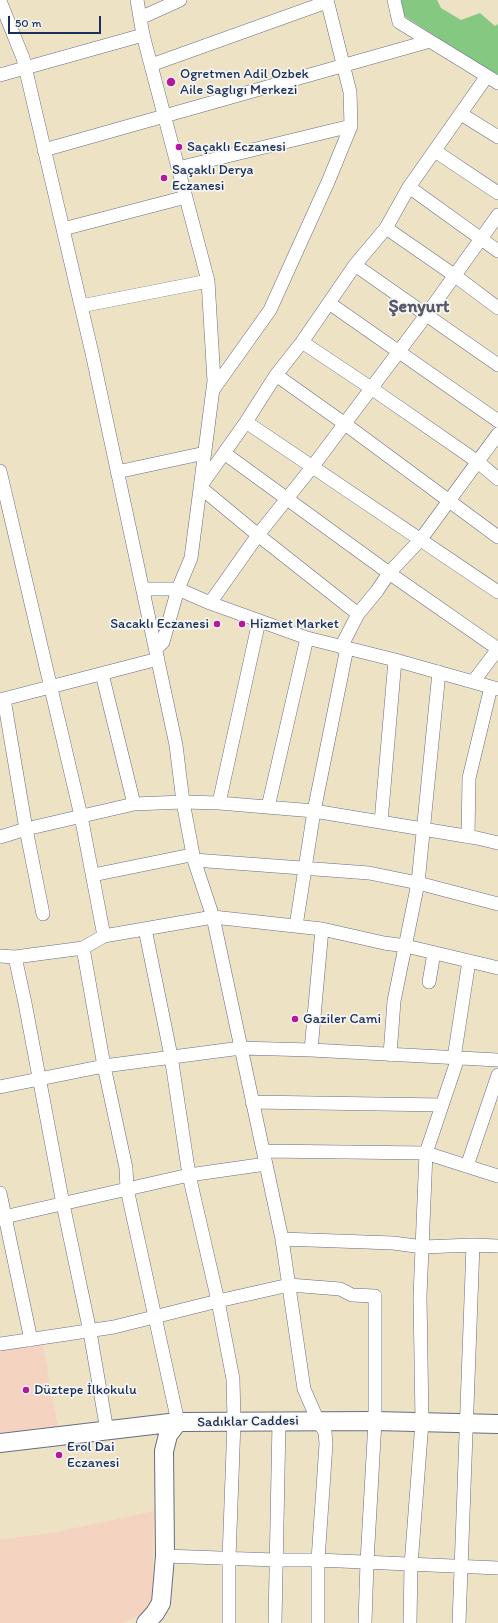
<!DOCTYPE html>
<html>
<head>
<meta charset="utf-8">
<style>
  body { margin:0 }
  #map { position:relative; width:498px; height:1623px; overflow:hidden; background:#eee2c4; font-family:Itim,sans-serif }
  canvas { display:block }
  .scale { position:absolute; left:8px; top:16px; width:93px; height:18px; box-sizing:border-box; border:2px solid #1b2f5e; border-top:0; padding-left:5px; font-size:12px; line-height:14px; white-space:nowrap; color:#1b2f5e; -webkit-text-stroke:3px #f6f6f2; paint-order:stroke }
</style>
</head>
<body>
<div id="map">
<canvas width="498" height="1623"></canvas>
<div class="scale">50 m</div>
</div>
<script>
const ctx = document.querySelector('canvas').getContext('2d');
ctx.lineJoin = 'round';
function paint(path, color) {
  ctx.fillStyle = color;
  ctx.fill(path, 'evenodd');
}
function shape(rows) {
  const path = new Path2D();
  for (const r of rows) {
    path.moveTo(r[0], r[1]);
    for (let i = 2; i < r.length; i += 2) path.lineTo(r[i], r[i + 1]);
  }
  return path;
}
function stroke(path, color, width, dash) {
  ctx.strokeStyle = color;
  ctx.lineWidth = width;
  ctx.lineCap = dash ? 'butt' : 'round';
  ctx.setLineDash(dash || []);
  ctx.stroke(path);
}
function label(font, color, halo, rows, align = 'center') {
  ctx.font = font + ' Itim,sans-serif';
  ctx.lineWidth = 3.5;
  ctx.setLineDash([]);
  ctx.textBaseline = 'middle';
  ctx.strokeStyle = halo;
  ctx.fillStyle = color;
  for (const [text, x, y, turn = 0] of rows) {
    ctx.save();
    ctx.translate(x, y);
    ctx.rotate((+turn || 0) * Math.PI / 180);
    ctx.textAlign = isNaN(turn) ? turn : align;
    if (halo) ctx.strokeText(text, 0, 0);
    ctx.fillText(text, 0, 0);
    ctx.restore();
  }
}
paint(shape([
  [43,1345,58,1428,0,1435,0,1350],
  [154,1511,152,1609,122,1623,0,1623,0,1540,56,1532]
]), '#f5d3c1');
paint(shape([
  [400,0,437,0,441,8,461,20,480,13,495,26,498,24,498,77,404,16]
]), '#85c881');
const street = shape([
  [137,0,143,35,208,281,214,381,191,558,178,589,163,642,156,649],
  [0,1,23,58,92,353,176,745,183,802,194,860,213,917,282,1239,304,1389,318,1421,325,1432,326,1444,318,1560,318,1623],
  [140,18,180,0],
  [151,65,327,2],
  [0,75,143,35],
  [487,76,498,83],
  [461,114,498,137],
  [44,150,430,41],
  [435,151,498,193],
  [178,168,351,126],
  [409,187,498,251],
  [386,228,454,275,498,308],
  [63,229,186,197],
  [355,265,498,365],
  [329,303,498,421],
  [81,306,208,281],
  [302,342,371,388,478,462,498,479],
  [276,375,345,424,498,537],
  [213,390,270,310,328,182,351,126,350,92,327,0],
  [246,422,498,592],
  [224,453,389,573,498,649],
  [0,471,81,816,104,936],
  [117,472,205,453],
  [143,589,178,589,210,603,307,638,395,660,498,689],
  [210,603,258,535,313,466,427,314,498,215],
  [358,614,258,535,200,487,246,422,276,375,302,342,355,265,386,228,409,187,487,76,399,22,394,0],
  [341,647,358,614,377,591,389,573,421,539,498,434],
  [102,674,134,804],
  [473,682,498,649],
  [4,699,26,829,43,914],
  [0,700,158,659],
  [219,803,259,621],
  [268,807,307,638],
  [381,822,395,660],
  [0,837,26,829,134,804,183,802,219,803,314,811,477,838,498,843],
  [468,837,469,778,491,687],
  [93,875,191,855,194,860,369,873,418,883,498,904],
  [296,926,314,811,347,648],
  [145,929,171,1056,189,1175,218,1301,233,1379,234,1422,229,1558,229,1623],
  [83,948,104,1066,126,1168,127,1189,178,1422],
  [0,956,15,957,83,948,104,936,213,917,322,929,384,943,406,946,498,968],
  [15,957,25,1003,63,1204,90,1332,107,1431],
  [429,982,434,953],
  [311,1050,322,929],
  [390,1055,394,1001,418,883,439,672],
  [454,1058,469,961],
  [0,1087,104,1066,241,1048,311,1050,498,1060],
  [252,1102,442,1105],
  [263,1151,426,1153,498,1176],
  [467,1166,498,1075],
  [0,1193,31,1340],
  [0,1218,189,1175,266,1164],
  [282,1239,393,1243,423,1247,473,1245,498,1246],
  [0,1344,114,1327,218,1301,289,1285,340,1289,352,1295,375,1296,375,1421,367,1562,365,1623],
  [165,1556,275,1560,318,1560,498,1568],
  [275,1623,279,1422],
  [410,1623,411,1565,422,1422,420,1296,426,1153,458,1058],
  [459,1623,473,1245]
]);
const secondary = shape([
  [0,1443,178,1422,375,1421,498,1424],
  [146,1623,155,1613,161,1603,165,1556,164,1451,168,1435,178,1422]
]);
stroke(street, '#656e82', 14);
stroke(secondary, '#656e82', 20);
stroke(street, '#fff', 13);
stroke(secondary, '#fff', 18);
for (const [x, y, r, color] of [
  [171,82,5,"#b5179e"],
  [179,147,4,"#b5179e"],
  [164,178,4,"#b5179e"],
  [217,624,4,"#b5179e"],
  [242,624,4,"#b5179e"],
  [295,1019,4,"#b5179e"],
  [26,1390,4,"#b5179e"],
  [59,1455,4,"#b5179e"]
]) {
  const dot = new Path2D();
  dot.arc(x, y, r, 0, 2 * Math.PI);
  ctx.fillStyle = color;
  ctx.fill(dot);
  stroke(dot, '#f6f6f2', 1.5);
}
label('14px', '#1b2f5e', '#f6f6f2', [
  ["Ogretmen Adil Ozbek",180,74],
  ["Aile Saglıgı Merkezi",180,90],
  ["Saçaklı Eczanesi",187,147],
  ["Saçaklı Derya",172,170],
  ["Eczanesi",172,186],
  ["Sacaklı Eczanesi",209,624,"right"],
  ["Hizmet Market",250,624],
  ["Gaziler Cami",303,1019],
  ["Düztepe İlkokulu",34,1390],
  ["Erol Dai",67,1447],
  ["Eczanesi",67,1463]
], 'left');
label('14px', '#1b2f5e', '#f6f6f2', [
  ["Sadıklar Caddesi",248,1422,-1]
]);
label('bold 18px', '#5a5a6e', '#f6f6f2', [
  ["Şenyurt",419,307]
]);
</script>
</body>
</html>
